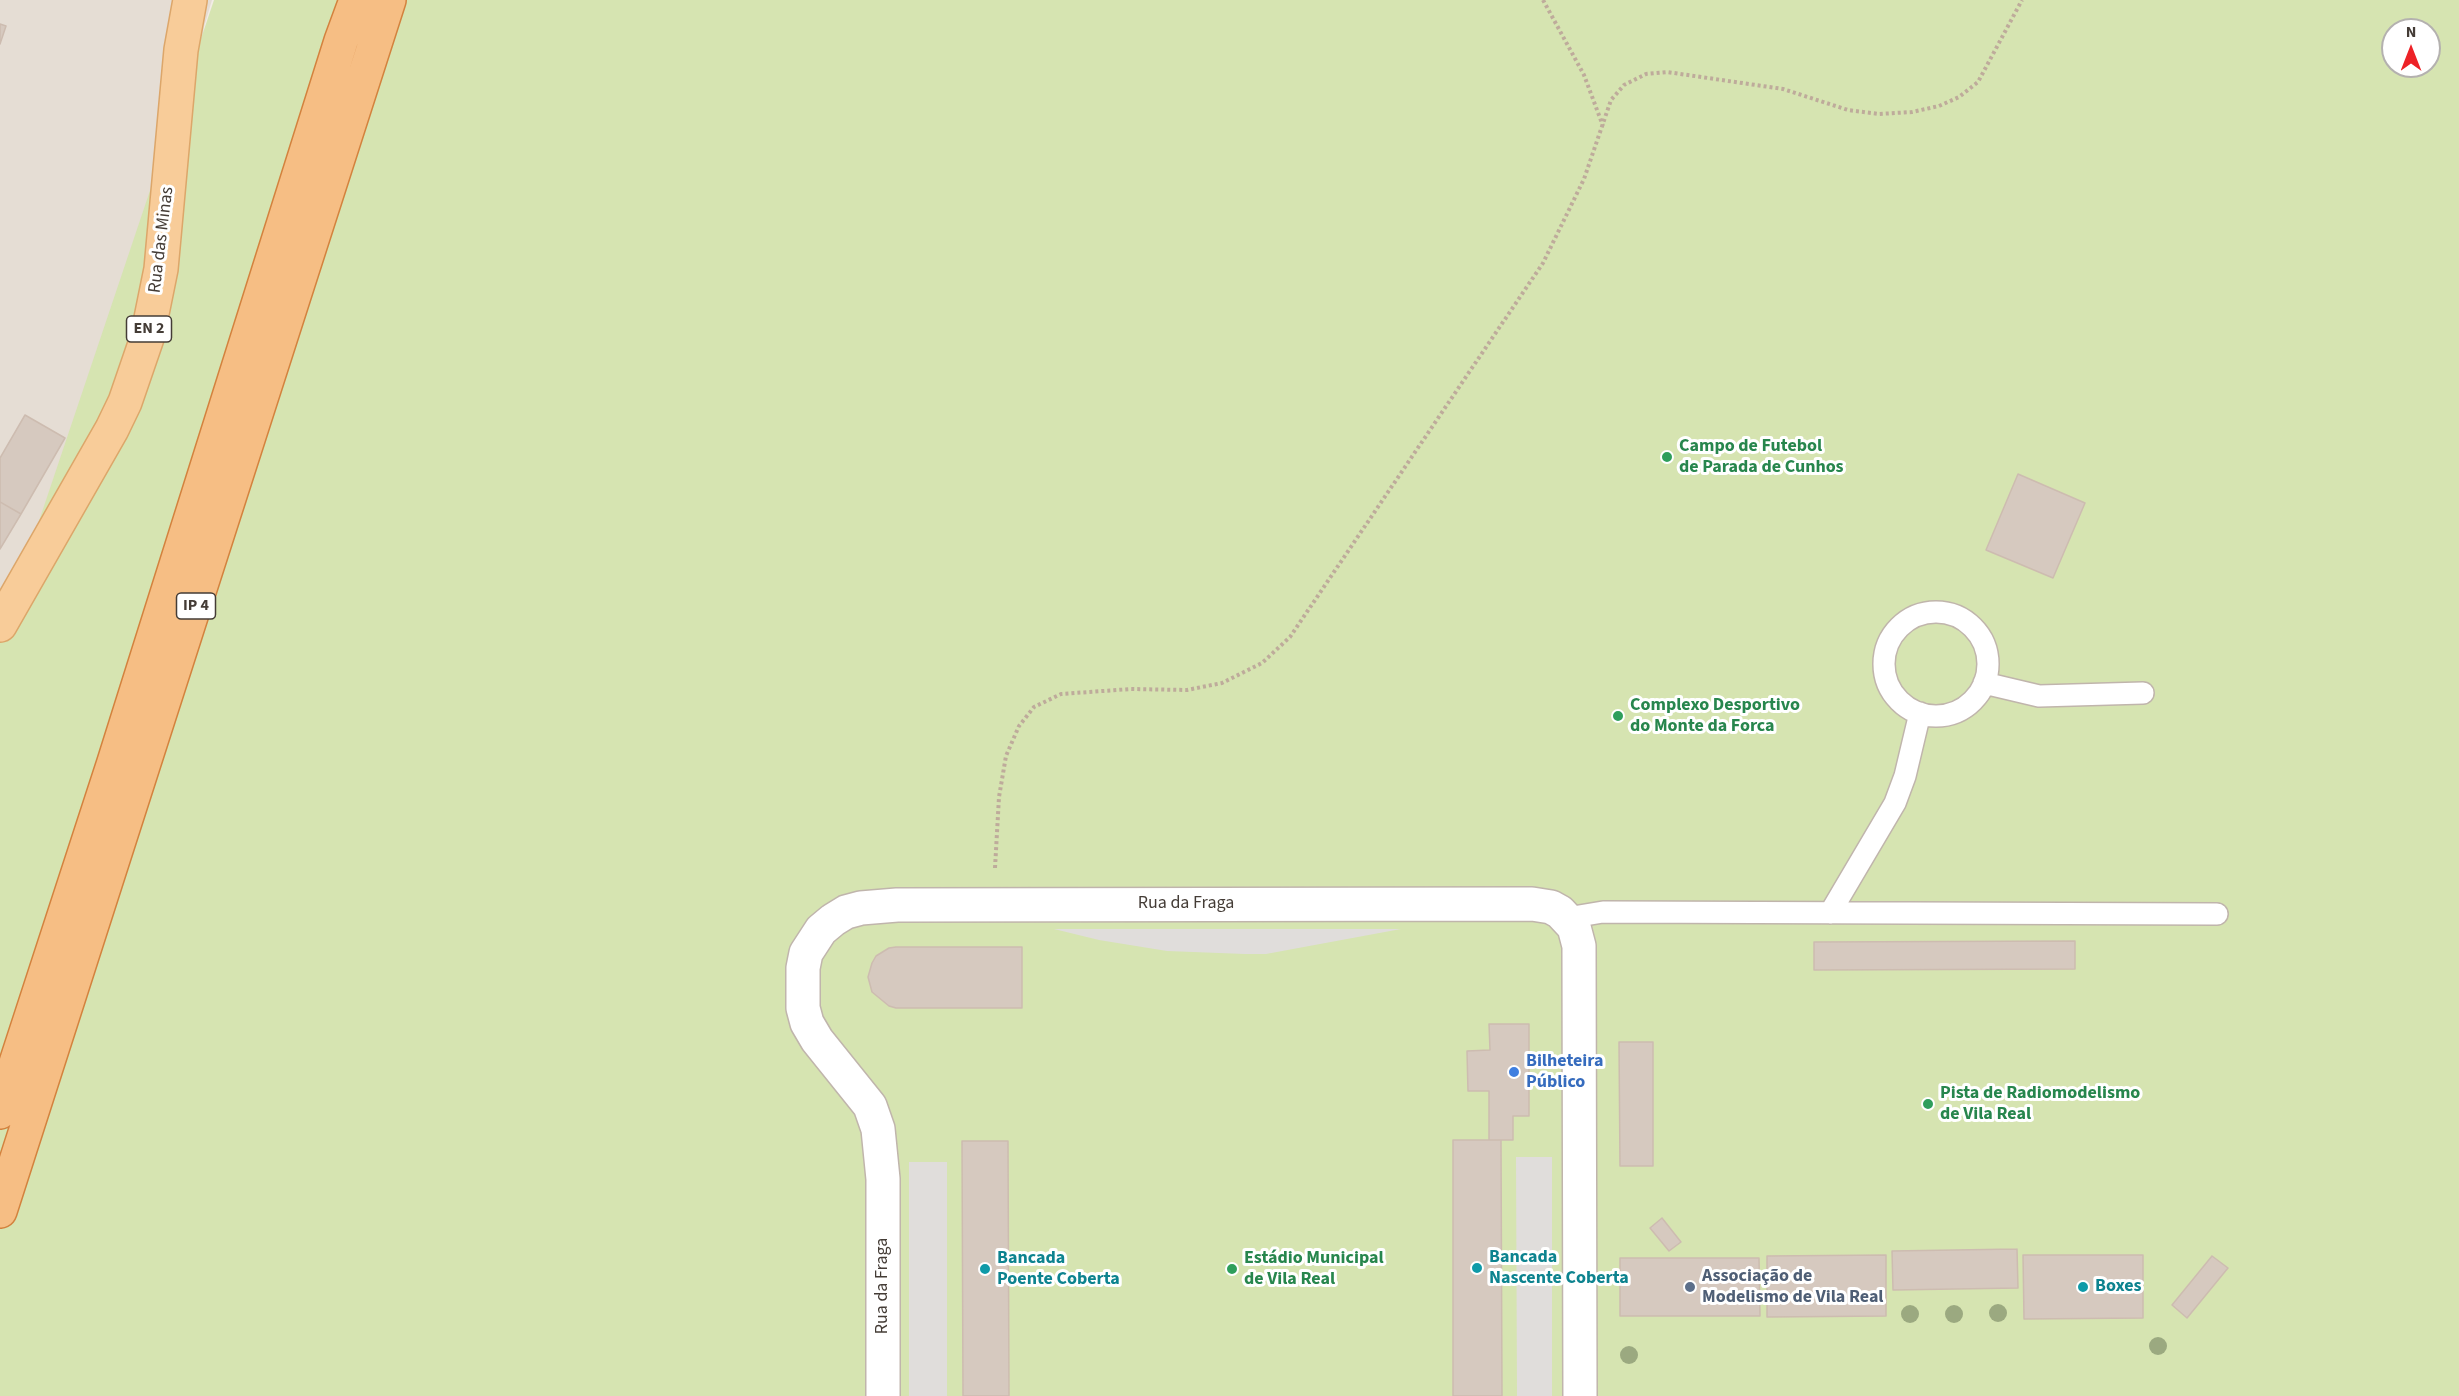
<!DOCTYPE html>
<html>
<head>
<meta charset="utf-8">
<style>
  body { margin:0 }
  #map { position:relative; width:2459px; height:1396px; overflow:hidden; background:#f2ece6; font-family:"Source Sans 3",sans-serif }
  canvas { display:block }
  .north { position:absolute; left:2381px; top:18px; width:60px; height:60px; box-sizing:border-box; background:#fff; border:2px solid #b4b1af; border-radius:50%; rotate:0deg; font-size:16px; font-weight:700; line-height:24px; text-align:center; color:#443c36 }
  .north::after { content:''; display:block; margin:auto; width:21px; height:27px; background:#ed2227; clip-path:polygon(50% 0,100% 100%,50% 72%,0 100%) }
</style>
</head>
<body>
<div id="map">
<canvas width="2459" height="1396"></canvas>
<div class="north">N</div>
</div>
<script>
const ctx = document.querySelector('canvas').getContext('2d');
ctx.lineJoin = 'round';
function paint(path, color) {
  ctx.fillStyle = color;
  ctx.fill(path, 'evenodd');
}
function shape(rows) {
  const path = new Path2D();
  for (const r of rows) {
    if (r.length === 3) {
      path.moveTo(r[0] + r[2], r[1]);
      path.arc(r[0], r[1], r[2], 0, 2 * Math.PI);
      continue;
    }
    path.moveTo(r[0], r[1]);
    for (let i = 2; i < r.length; i += 2) path.lineTo(r[i], r[i + 1]);
  }
  return path;
}
function stroke(path, color, width, dash) {
  ctx.strokeStyle = color;
  ctx.lineWidth = width;
  ctx.lineCap = dash ? 'butt' : 'round';
  ctx.setLineDash(dash || []);
  ctx.stroke(path);
}
function label(font, color, halo, rows, align = 'center') {
  ctx.font = font + ' "Source Sans 3",sans-serif';
  ctx.lineWidth = 6;
  ctx.setLineDash([]);
  ctx.textBaseline = 'middle';
  ctx.strokeStyle = halo;
  ctx.fillStyle = color;
  for (const [text, x, y, turn = 0] of rows) {
    ctx.save();
    ctx.translate(x, y);
    ctx.rotate((+turn || 0) * Math.PI / 180);
    ctx.textAlign = isNaN(turn) ? turn : align;
    if (halo) ctx.strokeText(text, 0, 0);
    ctx.fillText(text, 0, 0);
    ctx.restore();
  }
}
paint(shape([
  [0,0,212,0,204,27,165,346,0,668]
]), '#e5ddd4');
paint(shape([
  [214,0,2459,0,2459,1396,0,1396,0,637],
  [2393,30,2429,30,2429,66,2393,66]
]), '#d6e4b1');
paint(shape([
  [1054,929,1401,929,1266,954,1245,954,1167,951,1099,940],
  [1516,1157,1552,1157,1552,1396,1517,1396],
  [909,1162,947,1162,947,1396,909,1396]
]), '#e0dddb');
const building = shape([
  [0,24,6,26,0,44,0,24],
  [25,415,65,438,21,514,0,502,0,458,25,415],
  [2018,474,2085,503,2053,578,1986,550,2018,474],
  [0,502,21,514,0,549,0,502],
  [2075,941,2075,969,1814,970,1814,942,2075,941],
  [896,947,1022,947,1022,1008,896,1008,889,1006,872,992,868,977,872,963,876,956,889,948,896,947],
  [1489,1024,1529,1024,1529,1116,1513,1116,1513,1140,1489,1140,1489,1091,1468,1091,1467,1051,1490,1050,1489,1024],
  [1619,1042,1653,1042,1653,1166,1620,1166,1619,1042],
  [1453,1140,1501,1140,1502,1396,1453,1396,1453,1140],
  [962,1141,1008,1141,1009,1396,963,1396,962,1141],
  [1662,1218,1681,1242,1669,1251,1650,1228,1662,1218],
  [2017,1249,2018,1288,1893,1290,1892,1251,2017,1249],
  [1886,1255,1886,1316,1767,1317,1767,1256,1886,1255],
  [2023,1255,2143,1255,2143,1318,2024,1319,2023,1255],
  [2212,1256,2228,1268,2187,1318,2172,1305,2212,1256],
  [1620,1258,1759,1258,1760,1316,1620,1316,1620,1258]
]);
paint(building, '#d6c9bf');
stroke(building, '#cdbcb0', 1.5);
const service = shape([
  [1936,664,52],
  [1984,683,2039,696,2143,693],
  [1830,913,1895,803,1905,776,1920,713],
  [1567,918,1603,912,2217,914]
]);
const minor = shape([
  [883,1396,883,1179,878,1129,870,1106,817,1040,807,1023,803,1008,803,968,806,953,821,930,833,920,846,912,861,908,897,905,1532,904,1551,907,1560,912,1574,927,1579,946,1580,1396]
]);
const primary = shape([
  [0,625,112,429,125,402,147,338,161,269,181,50,190,0]
]);
const trunk = shape([
  [0,1112,114,762,341,41,356,0],
  [0,1211,389,0]
]);
stroke(service, '#c0b5ac', 24);
stroke(minor, '#c0b5ac', 36);
stroke(primary, '#dca66a', 36);
stroke(trunk, '#d3823e', 36);
stroke(shape([
  [1543,0,1584,75,1603,126],
  [995,868,999,797,1006,756,1019,726,1034,707,1061,694,1131,689,1187,690,1222,683,1262,663,1290,637,1543,263,1584,179,1611,100,1624,85,1646,74,1667,72,1783,89,1848,110,1879,114,1912,112,1939,106,1959,97,1978,82,2022,0]
]), '#beab9b', 4, [3, 3]);
stroke(service, '#fff', 21);
stroke(minor, '#fff', 33);
stroke(primary, '#f8cc99', 33);
stroke(trunk, '#f6be84', 33);
ctx.fillStyle = '#9ba980';
for (const [x, y] of [
  [1998,1313],
  [1910,1314],
  [1954,1314],
  [2158,1346],
  [1629,1355]
]) {
  ctx.beginPath();
  ctx.arc(x, y, 9, 0, 2 * Math.PI);
  ctx.fill();
}
for (const [x, y, r, color] of [
  [1667,457,6,"#2e9e5b"],
  [1618,716,6,"#2e9e5b"],
  [1514,1072,6,"#3f7fe0"],
  [1928,1104,6,"#2e9e5b"],
  [1477,1268,6,"#0f9aa8"],
  [985,1269,6,"#0f9aa8"],
  [1232,1269,6,"#2e9e5b"],
  [1690,1287,6,"#5c6f8a"],
  [2083,1287,6,"#0f9aa8"]
]) {
  const dot = new Path2D();
  dot.arc(x, y, r, 0, 2 * Math.PI);
  ctx.fillStyle = color;
  ctx.fill(dot);
  stroke(dot, '#fff', 2);
}
for (const [x, y, w] of [
  [149,329,45],
  [196,606,39]
]) {
  const box = new Path2D();
  box.roundRect(x - w / 2, y - 13, w, 26, 4.5);
  ctx.fillStyle = '#fff';
  ctx.fill(box);
  stroke(box, '#443c36', 1.5);
}
label('bold 16px', '#443c36', null, [
  ["EN 2",149,329],
  ["IP 4",196,606]
]);
label('18px', '#443c36', '#fff', [
  ["Rua das Minas",162,240,-83],
  ["Rua da Fraga",1186,904],
  ["Rua da Fraga",883,1286,-90]
]);
label('bold 18px', '#27864d', '#fff', [
  ["Campo de Futebol",1679,447],
  ["de Parada de Cunhos",1679,468],
  ["Complexo Desportivo",1630,706],
  ["do Monte da Forca",1630,727],
  ["Pista de Radiomodelismo",1940,1094],
  ["de Vila Real",1940,1115],
  ["Estádio Municipal",1244,1259],
  ["de Vila Real",1244,1280]
], 'left');
label('bold 18px', '#366cbe', '#fff', [
  ["Bilheteira",1526,1062],
  ["Público",1526,1083]
], 'left');
label('bold 18px', '#0d838f', '#fff', [
  ["Bancada",1489,1258],
  ["Nascente Coberta",1489,1279],
  ["Bancada",997,1259],
  ["Poente Coberta",997,1280],
  ["Boxes",2095,1287]
], 'left');
label('bold 18px', '#4e5e75', '#fff', [
  ["Associação de",1702,1277],
  ["Modelismo de Vila Real",1702,1298]
], 'left');
</script>
</body>
</html>
